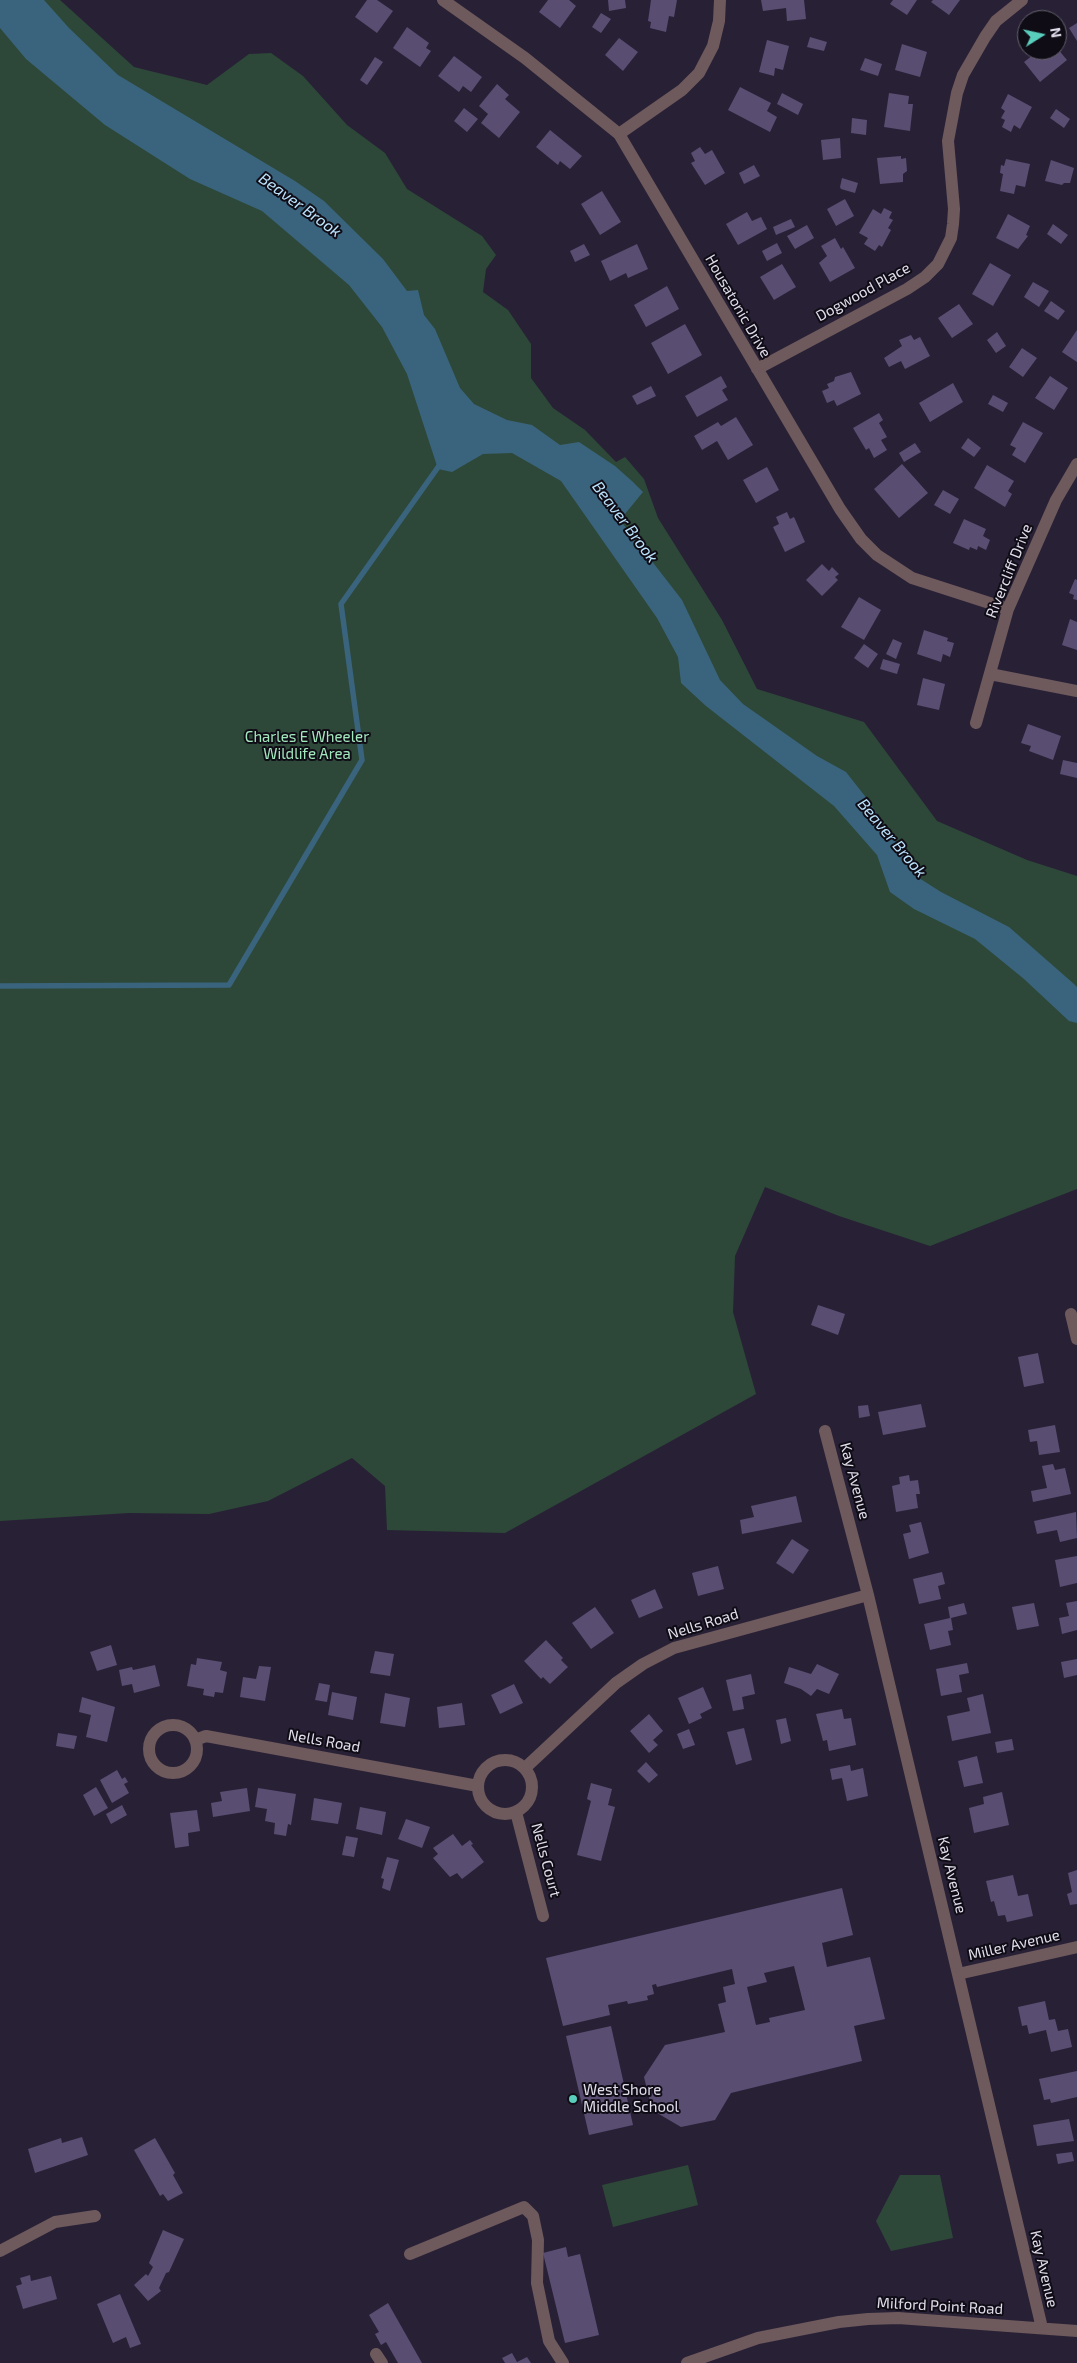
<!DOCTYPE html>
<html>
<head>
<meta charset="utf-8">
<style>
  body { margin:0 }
  #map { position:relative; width:1077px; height:2363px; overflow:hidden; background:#282136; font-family:"Exo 2",sans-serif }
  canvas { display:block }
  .north { position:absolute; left:1017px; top:10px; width:50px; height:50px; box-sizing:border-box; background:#100c16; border:1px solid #64606b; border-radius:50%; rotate:80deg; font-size:14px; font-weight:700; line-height:20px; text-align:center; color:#e1ddeb }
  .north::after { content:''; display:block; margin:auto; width:18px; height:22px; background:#5acebd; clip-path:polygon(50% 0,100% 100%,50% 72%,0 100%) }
</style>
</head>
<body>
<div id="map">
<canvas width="1077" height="2363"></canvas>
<div class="north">N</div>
</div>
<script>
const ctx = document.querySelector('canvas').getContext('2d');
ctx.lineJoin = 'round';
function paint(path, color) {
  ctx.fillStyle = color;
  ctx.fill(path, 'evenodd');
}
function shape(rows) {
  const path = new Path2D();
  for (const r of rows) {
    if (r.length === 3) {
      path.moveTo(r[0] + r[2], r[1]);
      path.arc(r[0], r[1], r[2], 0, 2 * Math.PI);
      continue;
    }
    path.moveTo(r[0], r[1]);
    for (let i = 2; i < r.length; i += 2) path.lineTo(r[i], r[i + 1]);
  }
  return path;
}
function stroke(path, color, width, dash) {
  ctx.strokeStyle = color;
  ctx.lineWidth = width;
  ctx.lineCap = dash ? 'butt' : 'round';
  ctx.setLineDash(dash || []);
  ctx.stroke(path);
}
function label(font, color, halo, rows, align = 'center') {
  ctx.font = font + ' "Exo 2",sans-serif';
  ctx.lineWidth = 4;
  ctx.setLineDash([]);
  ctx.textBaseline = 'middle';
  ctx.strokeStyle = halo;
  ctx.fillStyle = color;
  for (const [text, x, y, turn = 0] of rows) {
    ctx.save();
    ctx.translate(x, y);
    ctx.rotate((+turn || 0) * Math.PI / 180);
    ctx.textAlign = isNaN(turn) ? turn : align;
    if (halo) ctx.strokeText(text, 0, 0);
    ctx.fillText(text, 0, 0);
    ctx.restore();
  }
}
paint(shape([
  [0,0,60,0,134,67,207,85,249,54,271,53,303,76,347,125,385,153,407,189,482,236,496,255,486,269,483,292,508,310,531,344,531,378,553,408,585,430,616,462,625,457,644,479,658,518,722,620,757,689,864,722,937,821,1027,860,1077,876,1077,1189,930,1246,839,1216,765,1187,735,1256,733,1312,756,1394,505,1533,387,1530,385,1486,352,1458,268,1501,209,1514,129,1513,0,1521],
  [688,2165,698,2205,613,2227,602,2185],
  [900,2175,940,2175,953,2238,891,2251,876,2221]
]), '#2d4838');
paint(shape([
  [0,0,44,0,69,28,118,75,295,181,324,201,383,259,407,291,418,290,424,315,435,329,460,388,474,404,507,420,532,425,560,445,579,442,615,466,633,482,643,492,620,520,682,600,720,680,743,704,817,756,846,772,868,800,919,878,941,892,1009,927,1074,984,1077,987,1077,1023,1069,1021,1024,979,975,939,914,909,890,892,877,855,834,806,706,706,681,683,678,657,657,618,561,481,512,453,483,454,452,472,438,469,407,374,382,327,349,285,262,211,190,179,105,125,26,59,0,28]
]), '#3a647d');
stroke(shape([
  [0,986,229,985,362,760,341,604,441,463]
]), '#3a647d', 5.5);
paint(shape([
  [367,0,377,0,393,11,377,33,355,17],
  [548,0,569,0,576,6,560,28,539,12],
  [608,0,625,0,626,8,609,11],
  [651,0,677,0,674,17,669,16,666,32,650,28,651,22,648,21],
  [761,0,804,0,806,19,787,21,786,8,763,11],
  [893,0,917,0,907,15,890,4],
  [933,0,960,0,949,15,931,2],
  [601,13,611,19,601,33,592,27],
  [1077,23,1077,41,1069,28],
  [407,27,429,43,426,48,431,51,420,67,393,48],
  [810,37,827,42,824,51,807,47],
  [619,38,638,52,623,71,605,55],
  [767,40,789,46,783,70,775,68,774,76,759,72],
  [902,44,927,52,920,77,895,70],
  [1057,48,1067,60,1040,82,1024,62,1037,52,1035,50,1057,50],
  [454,56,482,77,471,92,463,86,459,92,438,76],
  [375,57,383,62,367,85,360,80],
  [865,58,882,64,878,76,860,70],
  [497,84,509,95,505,99,520,112,499,138,481,123,488,114,479,106],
  [740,87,771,103,767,111,777,117,770,132,728,110],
  [782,93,803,104,798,115,777,104],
  [889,93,909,96,908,104,913,104,910,131,884,127],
  [1008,94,1032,107,1020,129,1014,125,1011,132,1002,127,1005,120,1001,118,1005,111,1001,108],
  [464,108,478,119,467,132,454,121],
  [1056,109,1070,119,1064,128,1050,118],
  [852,118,867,120,866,135,851,133],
  [550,130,582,156,570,169,560,161,558,165,536,147],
  [840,138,841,158,823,160,821,140],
  [700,147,705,154,712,150,725,173,705,185,691,163,695,161,691,153],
  [901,156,901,159,906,158,907,171,903,174,903,182,880,184,877,158],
  [1006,159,1030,164,1025,187,1016,185,1014,194,1000,191,1003,174,1000,173,1001,165,1004,166],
  [1051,160,1074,168,1070,183,1064,183,1062,185,1045,181],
  [754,165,760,176,744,184,739,173],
  [842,178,858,183,855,193,841,189,840,187],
  [602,191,621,222,600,235,581,204],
  [845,199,854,216,836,226,827,209],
  [884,208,892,212,889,218,893,220,888,228,891,230,882,247,879,245,875,251,864,244,868,238,859,233,873,209,881,214],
  [747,212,752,221,761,217,767,229,738,245,726,224],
  [1008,214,1030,226,1026,235,1028,236,1018,249,996,238],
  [791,219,795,227,776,235,773,227],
  [1053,224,1068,235,1061,244,1047,234],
  [807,225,814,238,795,249,787,236],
  [835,238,841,249,843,247,855,268,830,282,819,263,827,256,821,246],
  [777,243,782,253,767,261,762,251],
  [584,244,590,255,575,262,570,251],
  [637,244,648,269,628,278,626,273,610,281,601,261],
  [990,263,1011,275,993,306,972,294],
  [782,264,796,287,774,300,760,277],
  [1033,282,1049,291,1039,307,1024,297],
  [667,286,679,309,646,327,634,305],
  [1051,301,1065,311,1058,320,1044,311],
  [959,304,973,324,952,338,938,318],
  [685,324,702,355,668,374,651,343],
  [1077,330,1077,362,1062,352],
  [997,332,1006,346,996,353,987,340],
  [911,335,914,340,920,337,930,356,905,369,901,361,889,367,884,358,902,346,899,340],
  [1022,348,1037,358,1023,377,1009,367],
  [851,372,861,394,837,406,834,400,827,403,822,391,829,388,827,384,834,381,835,377],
  [721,376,727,387,722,390,728,400,697,417,685,396],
  [1050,376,1068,388,1054,410,1035,398],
  [953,383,963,402,930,422,919,403],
  [651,386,656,396,637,405,632,396],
  [993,395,1008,403,1003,412,988,404],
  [879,413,883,420,879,423,887,437,881,440,887,450,874,458,869,448,866,450,853,428],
  [736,417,753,445,728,460,717,441,702,450,694,436,718,422,721,426],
  [1023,422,1043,433,1025,463,1012,455,1016,448,1010,445],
  [968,438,981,448,974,457,961,448],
  [915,443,921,452,904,462,899,453],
  [902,464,928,493,899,518,874,489],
  [987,465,1014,481,1008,491,1012,494,1005,507,974,488],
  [767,467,779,490,756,503,743,480],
  [943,490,959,499,950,514,934,505],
  [787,512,790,519,794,517,805,542,785,552,773,527,779,524,776,517],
  [964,519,986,529,983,536,990,540,986,550,978,546,977,550,970,547,969,550,953,543],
  [822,564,829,571,832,567,839,574,835,577,838,580,822,596,806,580],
  [1075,579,1077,580,1077,600,1073,599,1074,595,1069,593],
  [859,597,881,610,864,640,841,627],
  [1070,619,1077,622,1077,650,1062,645],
  [924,630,948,638,947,641,954,643,950,657,943,654,941,662,917,654],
  [893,639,902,643,896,659,886,654],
  [864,644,878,654,868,668,854,658],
  [883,659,900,664,897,674,880,669],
  [923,678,945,684,939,710,917,705],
  [1028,724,1061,736,1053,760,1029,751,1031,746,1021,743],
  [1063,760,1077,763,1077,778,1060,774],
  [818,1305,845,1314,838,1335,811,1325],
  [1038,1353,1044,1383,1024,1387,1018,1357],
  [921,1404,926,1427,883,1435,878,1412],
  [868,1405,870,1416,859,1418,858,1406],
  [1055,1425,1060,1452,1039,1455,1037,1441,1030,1442,1028,1430],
  [1053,1464,1055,1470,1065,1468,1071,1494,1033,1502,1031,1491,1047,1488,1042,1466],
  [909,1475,910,1481,918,1480,920,1494,916,1494,918,1508,896,1512,892,1486,900,1484,899,1477],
  [796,1496,802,1522,742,1534,740,1520,754,1517,751,1506],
  [1076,1512,1077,1538,1060,1542,1057,1530,1037,1534,1034,1521],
  [921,1522,929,1553,909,1559,903,1534,911,1532,909,1525],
  [792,1539,809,1550,793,1574,776,1563],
  [1077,1556,1077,1583,1060,1587,1055,1560],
  [718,1566,724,1589,698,1596,692,1573],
  [942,1572,945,1584,938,1586,941,1599,919,1604,913,1579],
  [655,1589,663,1608,639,1618,631,1600],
  [1077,1601,1077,1630,1062,1634,1059,1618,1069,1616,1066,1603],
  [964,1603,967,1614,951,1618,953,1630,948,1631,951,1645,930,1650,924,1624,950,1618,948,1607],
  [1034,1603,1039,1626,1017,1630,1012,1607],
  [595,1607,614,1633,591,1649,572,1623],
  [546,1640,563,1658,561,1660,568,1667,550,1684,543,1677,541,1679,524,1661],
  [111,1645,117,1665,97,1671,90,1652],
  [375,1651,394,1654,390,1676,370,1673],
  [197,1658,222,1662,220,1670,227,1672,223,1693,215,1692,214,1697,203,1695,204,1689,187,1686,191,1664,196,1665],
  [1077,1659,1077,1675,1064,1678,1061,1662],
  [967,1663,969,1673,959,1675,962,1692,941,1696,936,1669],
  [817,1664,839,1674,829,1694,817,1689,811,1696,801,1689,784,1683,789,1667,811,1674],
  [155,1665,160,1686,134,1693,132,1684,122,1686,119,1670,132,1667,133,1670],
  [259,1666,271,1667,265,1701,240,1697,243,1677,256,1679],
  [751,1674,755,1694,742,1697,744,1709,733,1711,726,1680],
  [319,1683,330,1685,327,1702,315,1700],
  [514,1684,523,1703,500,1714,491,1695],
  [703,1687,712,1708,700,1714,702,1718,689,1724,678,1698],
  [332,1692,357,1697,353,1720,328,1715],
  [385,1693,410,1698,405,1727,380,1723],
  [983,1694,991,1733,952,1741,947,1716,970,1711,967,1698],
  [82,1697,115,1707,107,1742,86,1737,91,1715,79,1712],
  [462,1703,465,1725,439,1728,437,1707],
  [842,1709,844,1719,851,1718,856,1745,829,1751,827,1740,823,1741,816,1714],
  [649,1714,663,1731,653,1740,658,1745,649,1753,630,1731],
  [786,1718,791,1741,781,1744,776,1720],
  [744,1728,752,1760,736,1765,727,1732],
  [689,1729,695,1745,683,1749,677,1734],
  [58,1733,77,1736,74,1749,56,1746],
  [1012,1739,1014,1750,997,1753,995,1742],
  [977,1756,983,1783,964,1787,958,1761],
  [646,1762,658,1775,649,1783,637,1771],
  [850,1765,851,1771,863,1768,868,1796,847,1801,842,1778,832,1780,830,1769],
  [117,1770,122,1779,125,1777,128,1782,124,1784,129,1793,112,1803,100,1780],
  [591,1783,612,1789,608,1805,615,1807,601,1861,577,1855,591,1801,587,1799],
  [96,1787,108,1808,94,1816,83,1795],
  [247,1788,250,1811,213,1817,211,1803,222,1801,220,1792],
  [258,1788,296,1794,291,1825,288,1824,286,1836,274,1834,275,1823,265,1821,267,1809,255,1807],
  [1002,1792,1009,1825,974,1833,969,1808,984,1804,983,1797],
  [314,1798,342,1803,338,1824,311,1820],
  [122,1805,127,1815,111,1824,106,1814],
  [360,1807,386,1812,382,1835,356,1829],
  [197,1810,200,1831,188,1833,189,1846,175,1848,170,1813],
  [406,1819,430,1827,422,1848,398,1839],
  [453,1834,462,1846,470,1840,473,1844,471,1845,484,1862,462,1879,457,1873,450,1877,433,1858,438,1854,433,1848],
  [346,1836,358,1838,354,1857,342,1855],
  [387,1857,399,1860,390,1891,382,1888,384,1879,381,1878],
  [1077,1870,1077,1904,1070,1905,1067,1894,1072,1892,1068,1873],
  [1013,1875,1018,1896,1028,1894,1033,1916,1007,1922,1005,1915,998,1916,994,1901,991,1902,986,1881],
  [842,1888,853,1935,822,1943,827,1967,870,1957,885,2019,854,2026,862,2061,731,2093,715,2120,681,2127,652,2110,644,2077,665,2045,725,2032,718,2004,726,2002,723,1987,735,1984,732,1969,657,1987,656,1984,652,1985,654,1994,647,1996,648,2000,628,2004,627,2001,608,2005,610,2015,563,2026,546,1958],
  [794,1966,805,2010,769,2018,770,2022,756,2025,747,1987,767,1982,764,1973],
  [1045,2001,1049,2020,1055,2019,1058,2031,1068,2029,1072,2047,1051,2052,1046,2030,1029,2034,1027,2025,1022,2026,1018,2007],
  [611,2026,633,2125,589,2135,566,2036],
  [1077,2071,1077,2097,1051,2103,1050,2099,1044,2100,1039,2079],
  [1069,2119,1074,2141,1037,2146,1033,2125],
  [82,2137,88,2155,35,2173,28,2149,61,2138,62,2143],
  [155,2138,175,2173,173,2175,183,2193,168,2201,163,2194,160,2196,134,2150],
  [1072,2152,1074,2161,1058,2164,1056,2154],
  [163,2230,184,2239,169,2272,166,2273,159,2288,161,2291,148,2301,134,2285,146,2274,148,2276,153,2267,149,2263],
  [566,2247,568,2257,580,2254,599,2335,565,2343,543,2253],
  [30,2275,31,2281,51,2276,57,2299,23,2309,16,2286,22,2284,20,2278],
  [120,2294,141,2344,130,2348,126,2337,113,2343,97,2304],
  [388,2303,422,2363,398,2363,386,2342,381,2345,375,2334,379,2332,369,2315],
  [512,2353,517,2362,527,2357,531,2363,505,2363,502,2358]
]), '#594d72');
stroke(shape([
  [443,0,525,58,619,134,840,509,861,539,877,555,912,578,1008,609],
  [619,134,682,90,699,73,713,46,719,21,720,0],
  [757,369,907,289,925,277,938,264,951,238,953,224,954,209,948,141,957,93,963,75,985,37,996,21,1022,0],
  [990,674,1077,691],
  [976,723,1008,609,1056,500,1077,464],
  [1071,1314,1077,1339],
  [825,1431,868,1595,1042,2328],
  [173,1749,24],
  [195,1740,206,1736,478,1786],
  [505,1787,27],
  [525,1768,616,1683,643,1664,674,1648,868,1595],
  [516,1812,543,1916],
  [958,1974,1077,1947],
  [0,2251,55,2222,95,2216],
  [410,2254,524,2207,533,2216,538,2240,537,2283,549,2341,563,2363],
  [376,2354,382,2363],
  [687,2363,758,2338,839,2322,868,2319,898,2318,1077,2331]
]), '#6e595c', 12);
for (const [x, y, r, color] of [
  [573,2099,5,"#5acebd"]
]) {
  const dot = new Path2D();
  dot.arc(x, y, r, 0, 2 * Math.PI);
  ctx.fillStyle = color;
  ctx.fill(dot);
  stroke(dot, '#100c16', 2);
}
label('15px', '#e1ddeb', '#100c16', [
  ["Dogwood Place",863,292,-29],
  ["Housatonic Drive",738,306,60],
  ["Rivercliff Drive",1009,571,-68],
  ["Kay Avenue",855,1481,75],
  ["Nells Road",703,1624,-17],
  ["Nells Road",324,1741,10],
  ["Nells Court",546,1860,75],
  ["Kay Avenue",952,1875,76],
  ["Miller Avenue",1014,1945,-13],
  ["Kay Avenue",1044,2269,77],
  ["Milford Point Road",940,2306,3]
]);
label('15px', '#a2e8bd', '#100c16', [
  ["Charles E Wheeler",307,737],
  ["Wildlife Area",307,754]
]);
label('15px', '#e1ddeb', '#100c16', [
  ["West Shore",583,2090],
  ["Middle School",583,2107]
], 'left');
label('italic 16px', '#bbe4fd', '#100c16', [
  ["Beaver Brook",300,205,36],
  ["Beaver Brook",625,522,53],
  ["Beaver Brook",892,838,50]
]);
</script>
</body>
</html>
